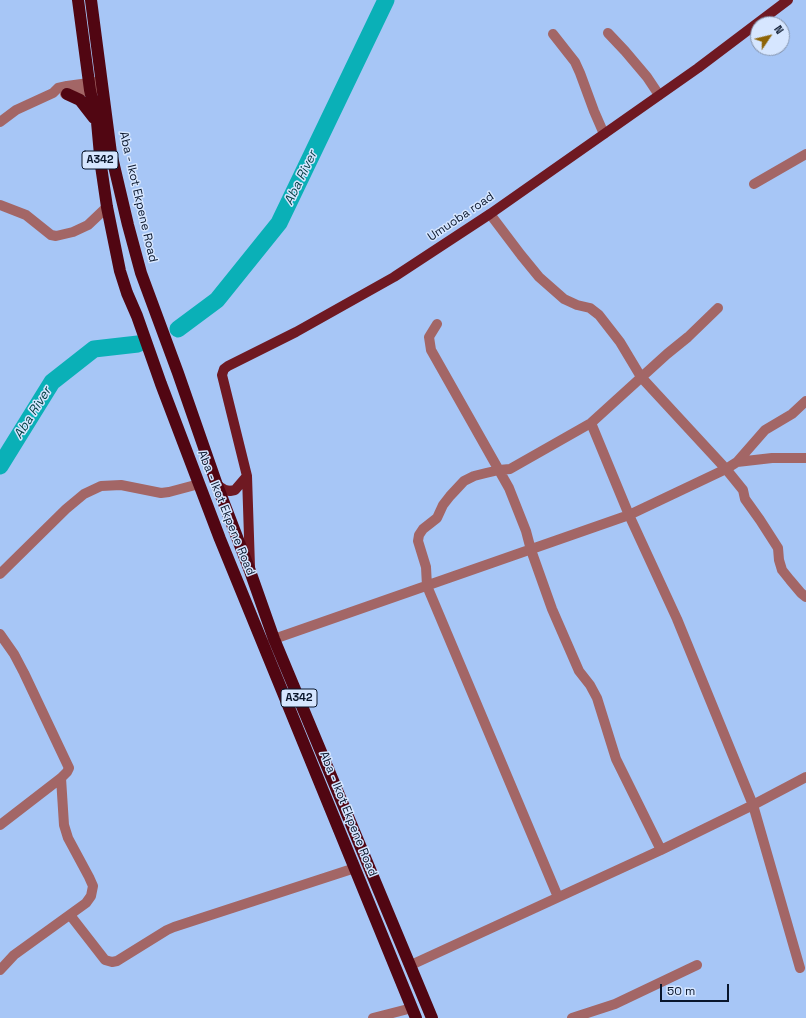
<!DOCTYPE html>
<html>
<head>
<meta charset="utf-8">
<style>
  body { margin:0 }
  #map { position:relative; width:806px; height:1018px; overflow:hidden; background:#a7c6f6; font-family:"Space Grotesk",sans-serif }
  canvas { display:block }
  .north { position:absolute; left:750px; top:16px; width:40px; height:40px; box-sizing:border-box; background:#d6e6ff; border:1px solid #8493ab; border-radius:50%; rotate:55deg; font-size:11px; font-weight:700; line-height:16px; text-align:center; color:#09162c }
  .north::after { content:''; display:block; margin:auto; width:14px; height:18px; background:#8d6408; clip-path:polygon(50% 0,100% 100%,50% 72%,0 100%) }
  .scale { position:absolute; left:660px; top:984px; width:69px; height:18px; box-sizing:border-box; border:2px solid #09162c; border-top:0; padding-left:5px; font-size:12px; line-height:14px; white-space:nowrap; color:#09162c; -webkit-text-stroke:3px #d6e6ff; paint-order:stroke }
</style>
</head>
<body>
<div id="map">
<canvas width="806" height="1018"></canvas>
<div class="north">N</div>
<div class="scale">50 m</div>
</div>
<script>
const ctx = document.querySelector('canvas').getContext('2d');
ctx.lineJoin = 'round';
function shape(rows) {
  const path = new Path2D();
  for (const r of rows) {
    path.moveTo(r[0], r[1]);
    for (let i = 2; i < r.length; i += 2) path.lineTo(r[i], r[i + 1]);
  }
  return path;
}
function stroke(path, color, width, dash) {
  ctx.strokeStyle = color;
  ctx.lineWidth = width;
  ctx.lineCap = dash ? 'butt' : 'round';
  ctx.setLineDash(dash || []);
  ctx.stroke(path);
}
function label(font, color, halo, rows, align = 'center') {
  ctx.font = font + ' "Space Grotesk",sans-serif';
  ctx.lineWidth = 3;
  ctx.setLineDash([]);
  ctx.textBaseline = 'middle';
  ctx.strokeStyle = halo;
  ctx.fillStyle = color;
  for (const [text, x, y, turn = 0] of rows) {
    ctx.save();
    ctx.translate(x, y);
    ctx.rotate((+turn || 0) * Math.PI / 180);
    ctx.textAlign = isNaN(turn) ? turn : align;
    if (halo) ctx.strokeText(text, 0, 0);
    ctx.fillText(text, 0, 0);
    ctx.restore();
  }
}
stroke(shape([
  [178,329,217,300,279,223,386,0],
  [0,466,52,382,94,349,138,344]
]), '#0ab0b7', 17);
stroke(shape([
  [608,33,625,51,647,77,659,95],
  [553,34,575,62,580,73,594,111,604,134],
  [65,94,96,89],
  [0,122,16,110,53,93,58,88,67,86,96,82],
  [754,184,806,154],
  [0,205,26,215,51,235,56,236,73,232,88,225,107,207],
  [490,214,521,255,539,277,564,299,577,305,590,308,599,315,620,342,641,377,726,469,743,490,745,499,760,520,778,548,779,560,782,570,790,580,801,593,806,597],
  [437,324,429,337,431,350,509,488,526,531,531,550,552,609,579,671,590,685,597,698,616,759,661,850],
  [591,423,629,515,677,619,753,805,800,968],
  [737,462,772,458,806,458],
  [0,574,66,509,84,494,101,486,121,485,161,493,169,492,199,484],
  [0,634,14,654,24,673,69,768,67,772,61,778,0,825],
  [274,639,629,515,726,469,737,462,765,430,792,414,806,401],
  [558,897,427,586,426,567,418,541,419,535,423,529,437,518,443,505,450,496,464,481,474,476,486,473,499,470,510,469,591,423,667,354,688,337,718,308],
  [70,915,105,960,112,962,117,961,167,930,174,927,355,868],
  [411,965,661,850,753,805,806,777],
  [0,970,14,955,86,903,91,896,93,886,89,877,68,838,64,825,61,778],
  [373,1018,412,1008],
  [572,1018,615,1004,697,965]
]), '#a36666', 10);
stroke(shape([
  [217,485,225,490,230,491,235,490,247,476],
  [250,567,247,476,222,375,224,369,228,366,296,332,394,277,490,214,604,134,698,68,788,0]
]), '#6f1922', 10);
stroke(shape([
  [78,0,90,90,97,122,101,166,107,207,120,271,127,293,137,316,161,384,220,539,416,1018],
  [91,0,111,153,128,225,141,273,178,373,217,485,250,571,274,639,432,1018],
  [67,94,80,100,94,118]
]), '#510612', 12);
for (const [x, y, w] of [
  [100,160,36],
  [299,698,36]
]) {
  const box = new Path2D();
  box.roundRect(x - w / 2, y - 9, w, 18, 3);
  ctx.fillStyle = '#d6e6ff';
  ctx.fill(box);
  stroke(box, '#09162c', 1);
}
label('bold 11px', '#09162c', null, [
  ["A342",100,160],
  ["A342",299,698]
]);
label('12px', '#09162c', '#d6e6ff', [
  ["Aba - Ikot Ekpene Road",138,197,77],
  ["Umuoba road",461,217,-34],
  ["Aba - Ikot Ekpene Road",226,513,68],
  ["Aba - Ikot Ekpene Road",348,814,68]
]);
label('italic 13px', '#003f42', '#d6e6ff', [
  ["Aba River",301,178,-64],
  ["Aba River",33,413,-58]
]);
</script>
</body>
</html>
